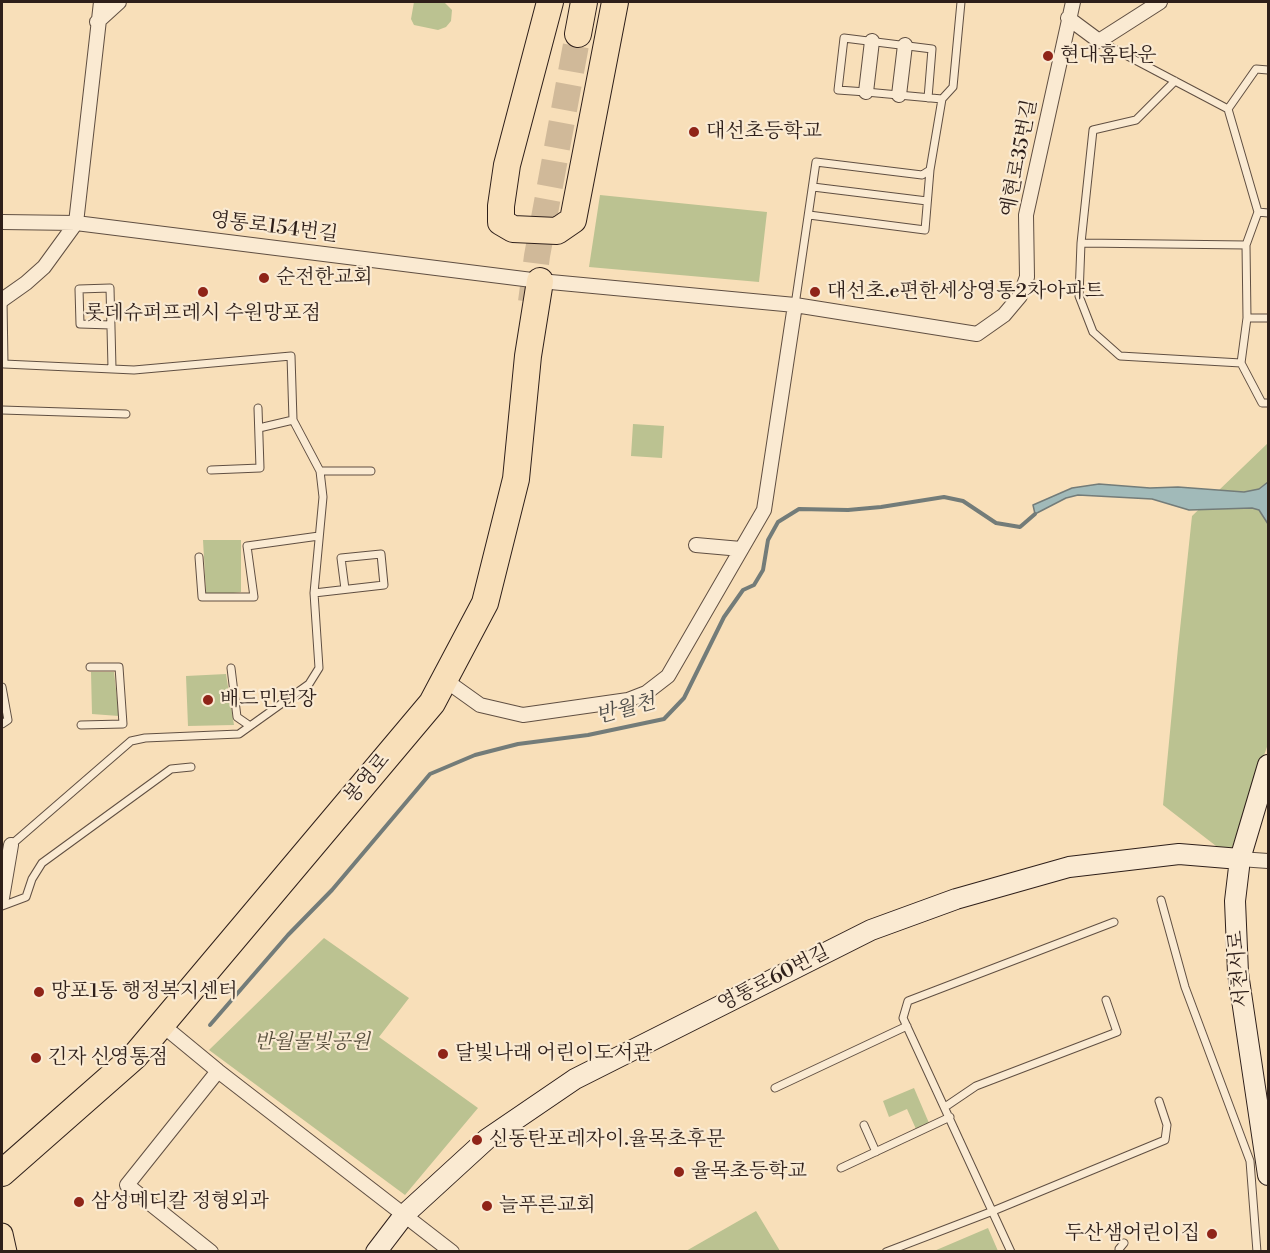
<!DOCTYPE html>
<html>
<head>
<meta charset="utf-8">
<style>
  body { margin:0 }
  #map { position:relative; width:1270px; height:1253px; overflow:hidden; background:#f8dfb9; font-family:"Libre Bodoni",serif }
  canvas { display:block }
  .frame { position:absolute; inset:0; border:3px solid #2e1f1a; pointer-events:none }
</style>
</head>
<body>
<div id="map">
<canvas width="1270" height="1253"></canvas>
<div class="frame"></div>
</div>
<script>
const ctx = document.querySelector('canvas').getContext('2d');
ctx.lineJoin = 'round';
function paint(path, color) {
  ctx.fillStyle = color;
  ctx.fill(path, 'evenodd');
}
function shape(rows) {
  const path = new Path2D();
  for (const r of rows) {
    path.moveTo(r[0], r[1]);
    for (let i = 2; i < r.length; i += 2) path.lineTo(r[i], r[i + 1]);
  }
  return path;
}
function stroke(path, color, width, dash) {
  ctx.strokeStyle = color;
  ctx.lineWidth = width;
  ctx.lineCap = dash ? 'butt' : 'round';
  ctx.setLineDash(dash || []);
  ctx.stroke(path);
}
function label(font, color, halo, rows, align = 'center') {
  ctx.font = font + ' "Libre Bodoni","Noto Serif KR",serif';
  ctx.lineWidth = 4.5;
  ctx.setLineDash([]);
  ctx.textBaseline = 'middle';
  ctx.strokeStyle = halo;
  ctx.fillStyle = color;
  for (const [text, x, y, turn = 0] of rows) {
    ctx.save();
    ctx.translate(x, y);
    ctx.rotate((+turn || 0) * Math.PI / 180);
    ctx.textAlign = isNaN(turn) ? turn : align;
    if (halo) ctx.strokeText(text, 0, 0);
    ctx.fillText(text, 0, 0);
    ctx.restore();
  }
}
paint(shape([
  [414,2,444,2,452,10,451,21,446,27,438,30,414,25,411,19],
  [600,195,767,212,759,282,589,267],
  [633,424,664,426,662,458,631,456],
  [1268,443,1268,744,1229,856,1163,805,1178,648,1192,516],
  [203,540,241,540,241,592,210,596,206,593],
  [91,672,114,672,119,716,92,714],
  [226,674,234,725,188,726,186,676],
  [324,938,409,998,379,1037,478,1108,405,1195,209,1050],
  [914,1088,929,1123,916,1129,907,1109,889,1117,883,1101],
  [756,1211,780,1251,686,1251],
  [988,1228,998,1251,934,1251]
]), '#bbc291');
const water = shape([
  [1268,482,1268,524,1259,510,1252,508,1189,510,1152,499,1078,495,1066,498,1035,514,1033,505,1072,488,1099,484,1150,488,1178,487,1244,492,1259,489,1268,482]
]);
paint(water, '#a1bab9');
stroke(water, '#737c79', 1.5);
stroke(shape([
  [210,1025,288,935,332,890,430,774,475,755,518,744,588,735,664,719,684,698,724,617,743,590,754,585,763,570,768,540,778,522,799,509,848,510,881,507,944,497,963,501,996,523,1020,527,1035,514]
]), '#737c79', 4);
stroke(shape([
  [531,302,537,256,578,34]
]), '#d0b999', 26, [26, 13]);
const lane = shape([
  [1099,41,1228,109,1258,212,1268,213],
  [928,98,932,49,844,38,838,90,866,92,942,99,953,87,961,2],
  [1228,109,1256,69,1268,70],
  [813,187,927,201],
  [1258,212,1246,245,1081,243,1079,296,1093,332,1120,356,1241,363,1262,403,1268,403],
  [809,215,925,230,930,170],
  [1081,243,1093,130,1136,120,1175,81],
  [1246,245,1247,318],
  [3,300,4,364,134,370,291,356,293,420,320,471,323,497,314,593,319,668,309,684,239,734,145,738,131,741,11,845],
  [795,305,816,162,922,175,930,170,942,99],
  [111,325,80,324,79,289,110,288,112,368],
  [1241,363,1247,318,1268,318],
  [2,410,126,414],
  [259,428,293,420],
  [211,470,260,468,258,408],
  [320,471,371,471],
  [199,557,202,597,254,597,247,546,319,536],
  [314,593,384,585,381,554,341,558,345,589],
  [231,668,237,717,250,726],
  [2,687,8,720,2,724],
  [81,725,123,724,119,667,90,667],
  [1161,900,1185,987,1250,1161,1257,1252],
  [2,906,26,897,32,879,42,863,171,769,191,767],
  [775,1088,907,1026],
  [945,1107,976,1086,1117,1032,1106,1000],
  [864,1125,876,1152],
  [841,1168,950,1117],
  [886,1252,993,1211,1165,1140,1167,1125,1159,1101],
  [1011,1252,903,1018,908,1001,1114,922],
  [1119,1252,1119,1249,1124,1243]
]);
const street = shape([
  [1068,18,1099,41,1160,2],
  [97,22,119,2],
  [866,92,872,41],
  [899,95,905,45],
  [2,222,76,223,540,281,795,305,977,334,1004,315,1020,296,1027,277,1026,215,1073,2],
  [2,300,26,283,44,267,76,223,101,2],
  [696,545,741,549],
  [445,680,480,705,523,715,628,700,646,693,668,676,764,510,795,305],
  [1240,859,1268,861],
  [2,898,11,845],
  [161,1024,218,1071,452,1252],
  [211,1252,127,1185,218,1071]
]);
const secondary = shape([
  [1268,765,1240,859,1235,901,1238,973,1268,1175],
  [376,1252,405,1214,487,1139,575,1079,871,930,956,899,1069,867,1179,854,1240,859]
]);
const primary = shape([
  [2,1234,6,1252]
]);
const highway = shape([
  [550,2,507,165,501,206,501,222,513,229,557,231,573,220,615,2],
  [578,34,584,2],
  [2,1173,135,1056,432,703,485,603,516,479,528,356,540,281]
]);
stroke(lane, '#604f42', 9);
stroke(street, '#604f42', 16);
stroke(secondary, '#2e1f1a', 22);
stroke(primary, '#2e1f1a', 23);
stroke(highway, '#2e1f1a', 28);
stroke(lane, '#faead2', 7);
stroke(street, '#faead2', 14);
stroke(secondary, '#faead2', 20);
stroke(primary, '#f8dfb9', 21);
stroke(highway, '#f8dfb9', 26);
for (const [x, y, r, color] of [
  [1048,56,6,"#8f2418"],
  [694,132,6,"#8f2418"],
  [264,278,6,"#8f2418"],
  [203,292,6,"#8f2418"],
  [815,292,6,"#8f2418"],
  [208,700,6,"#8f2418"],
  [39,992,6,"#8f2418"],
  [443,1054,6,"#8f2418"],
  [36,1058,6,"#8f2418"],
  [477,1140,6,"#8f2418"],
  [679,1172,6,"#8f2418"],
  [79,1202,6,"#8f2418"],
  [487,1206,6,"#8f2418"],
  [1212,1234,6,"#8f2418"]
]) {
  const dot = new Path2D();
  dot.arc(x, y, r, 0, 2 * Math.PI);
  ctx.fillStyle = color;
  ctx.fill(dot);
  stroke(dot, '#faead2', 2);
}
label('20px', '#2e1f1a', '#faead2', [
  ["현대홈타운",1060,56],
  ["대선초등학교",706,132],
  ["순전한교회",276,278],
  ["대선초.e편한세상영통2차아파트",827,292],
  ["롯데슈퍼프레시 수원망포점",203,314,"center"],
  ["배드민턴장",220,700],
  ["망포1동 행정복지센터",51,992],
  ["달빛나래 어린이도서관",455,1054],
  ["긴자 신영통점",48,1058],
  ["신동탄포레자이.율목초후문",489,1140],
  ["율목초등학교",691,1172],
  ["삼성메디칼 정형외과",91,1202],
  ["늘푸른교회",499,1206],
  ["두산샘어린이집",1200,1234,"right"]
], 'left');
label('20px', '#2e1f1a', '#faead2', [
  ["예현로35번길",1020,158,-79],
  ["영통로154번길",274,228,7],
  ["봉영로",368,779,-50],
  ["서천서로",1240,969,-95],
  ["영통로60번길",774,979,-27]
]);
label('italic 20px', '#58503e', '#faead2', [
  ["반월물빛공원",312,1043]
]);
label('italic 21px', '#504e4a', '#faead2', [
  ["반월천",626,710,-15]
]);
</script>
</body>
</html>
